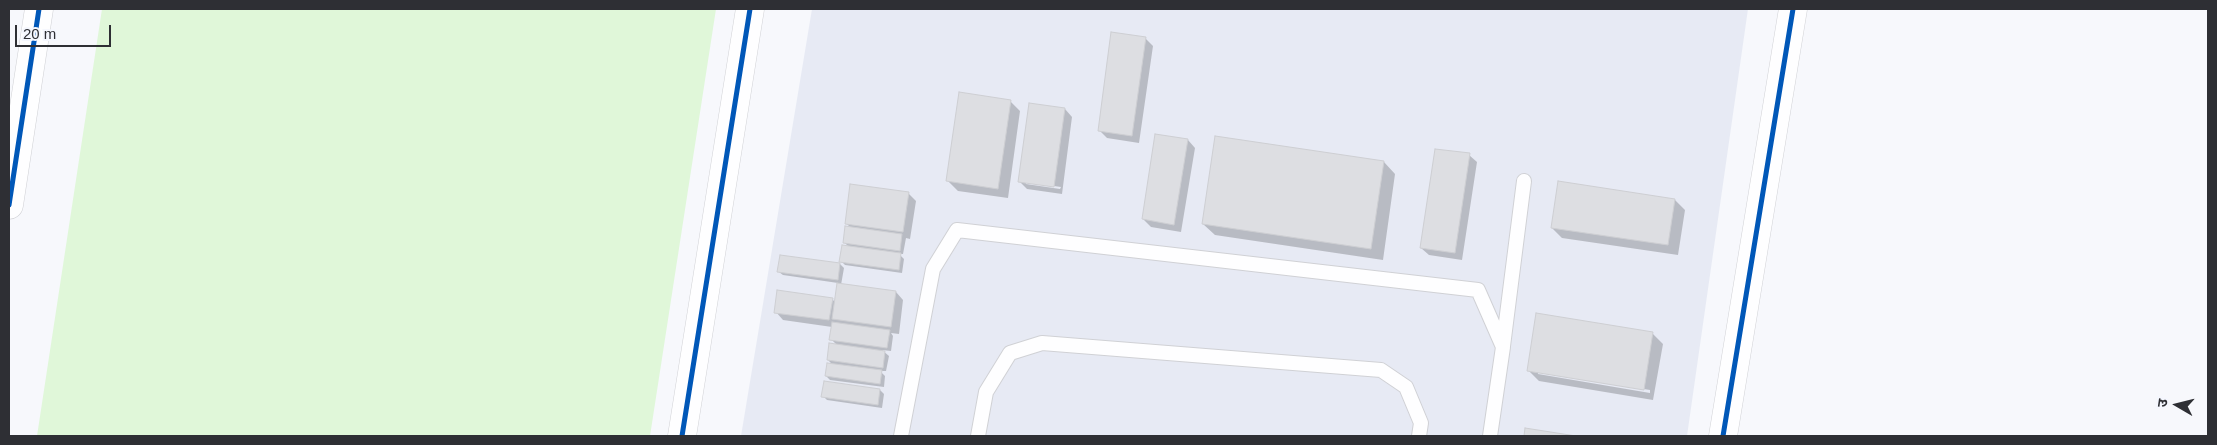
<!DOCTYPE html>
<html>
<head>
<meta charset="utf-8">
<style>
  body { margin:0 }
  #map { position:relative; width:2217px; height:445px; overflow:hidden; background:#f7f8fc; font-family:Arial,"Noto Sans Devanagari",sans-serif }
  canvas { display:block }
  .frame { position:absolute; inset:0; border:10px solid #2e2f34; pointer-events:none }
  .north { position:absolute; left:2152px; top:380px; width:50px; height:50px; -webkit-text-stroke:4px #f5f7fe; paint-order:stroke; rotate:278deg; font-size:14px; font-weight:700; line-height:20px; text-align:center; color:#2e2f34 }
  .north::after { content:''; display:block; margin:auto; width:18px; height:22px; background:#2e2f34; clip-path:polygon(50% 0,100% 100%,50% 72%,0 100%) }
  .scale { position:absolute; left:15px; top:25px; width:96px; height:22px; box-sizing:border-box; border:2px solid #2e2f34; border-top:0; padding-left:6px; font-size:15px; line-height:18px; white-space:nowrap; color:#2e2f34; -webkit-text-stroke:4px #f5f7fe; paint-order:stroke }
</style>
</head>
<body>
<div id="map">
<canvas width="2217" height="445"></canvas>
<div class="frame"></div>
<div class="north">उ</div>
<div class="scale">20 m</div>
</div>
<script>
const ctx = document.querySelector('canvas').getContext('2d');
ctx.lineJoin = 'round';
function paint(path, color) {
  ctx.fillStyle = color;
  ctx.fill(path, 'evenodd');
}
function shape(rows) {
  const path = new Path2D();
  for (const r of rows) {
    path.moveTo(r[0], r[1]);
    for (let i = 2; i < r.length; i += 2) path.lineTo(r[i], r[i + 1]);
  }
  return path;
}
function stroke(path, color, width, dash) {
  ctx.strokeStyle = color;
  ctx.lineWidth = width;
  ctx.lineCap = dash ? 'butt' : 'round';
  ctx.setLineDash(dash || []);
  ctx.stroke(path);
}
paint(shape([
  [812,9,1748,9,1687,436,741,436]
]), '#e7eaf4');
paint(shape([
  [102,9,716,9,650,436,37,436]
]), '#e0f7d9');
paint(shape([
  [1145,38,1153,46,1139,143,1107,138,1099,130],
  [1010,101,1020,111,1008,198,958,191,948,181],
  [1065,109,1072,117,1062,194,1027,189,1019,181],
  [1026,182,1061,187,1060,189,1026,184],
  [1188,140,1195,148,1181,232,1151,227,1143,219],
  [1469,155,1477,162,1462,260,1429,255,1421,248],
  [1384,162,1395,174,1383,260,1215,235,1203,224],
  [908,193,916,201,910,239,906,238,903,254,899,254,904,259,902,273,845,265,841,261,849,247,844,242,851,228,846,223],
  [1675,200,1685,210,1678,255,1562,238,1552,228],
  [840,264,844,268,841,285,896,292,903,300,899,334,891,333,893,336,891,351,882,350,889,356,886,371,880,371,885,376,884,387,830,380,826,376,833,365,828,360,837,345,831,339,832,327,783,320,776,312,832,299,835,302,838,283,783,275,779,272],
  [1653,334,1663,344,1653,400,1539,381,1529,371],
  [1538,372,1650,390,1650,393,1538,374],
  [880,390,884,394,882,408,827,400,823,396]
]), '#0003');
const building = shape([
  [1111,32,1146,37,1132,136,1098,131,1111,32],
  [959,92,1011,100,998,189,946,181,959,92],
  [1029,103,1065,108,1054,187,1018,182,1029,103],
  [1155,134,1188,139,1174,225,1142,219,1155,134],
  [1215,136,1384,161,1371,249,1202,224,1215,136],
  [1435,149,1470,153,1455,253,1420,248,1435,149],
  [1558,181,1675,199,1668,245,1551,228,1558,181],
  [850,184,909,192,903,232,845,224,850,184],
  [845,226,902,234,900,251,843,243,845,226],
  [842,245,901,253,899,270,839,262,842,245],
  [780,255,840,263,838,280,777,272,780,255],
  [837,283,896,291,891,327,832,319,837,283],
  [777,290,833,298,829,320,774,313,777,290],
  [1536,313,1653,332,1644,390,1527,371,1536,313],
  [832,322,890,330,887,348,829,340,832,322],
  [829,343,885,351,883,368,827,360,829,343],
  [827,363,882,370,880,384,825,376,827,363],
  [824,381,880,389,878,405,821,397,824,381],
  [1525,428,1576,436,1524,436,1525,428]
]);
paint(building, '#dddee2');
stroke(building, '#cecfd3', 1);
const lane = shape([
  [1503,346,1524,181],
  [901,436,933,269,957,230,1478,290,1503,347,1490,436],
  [978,436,986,392,1010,353,1042,343,1381,370,1406,387,1421,423,1419,436]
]);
const street = shape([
  [682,436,750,9],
  [1723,436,1793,9]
]);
const secondary = shape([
  [9,205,39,9]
]);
stroke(lane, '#d0d1d5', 16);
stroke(street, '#d0d1d5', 29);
stroke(secondary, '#d0d1d5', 29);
stroke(lane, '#fefeff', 14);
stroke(street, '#fefeff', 28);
stroke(secondary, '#fefeff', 28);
stroke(shape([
  [9,205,39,9],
  [682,436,750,9],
  [1723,436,1793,9]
]), '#0057b8', 5);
</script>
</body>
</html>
